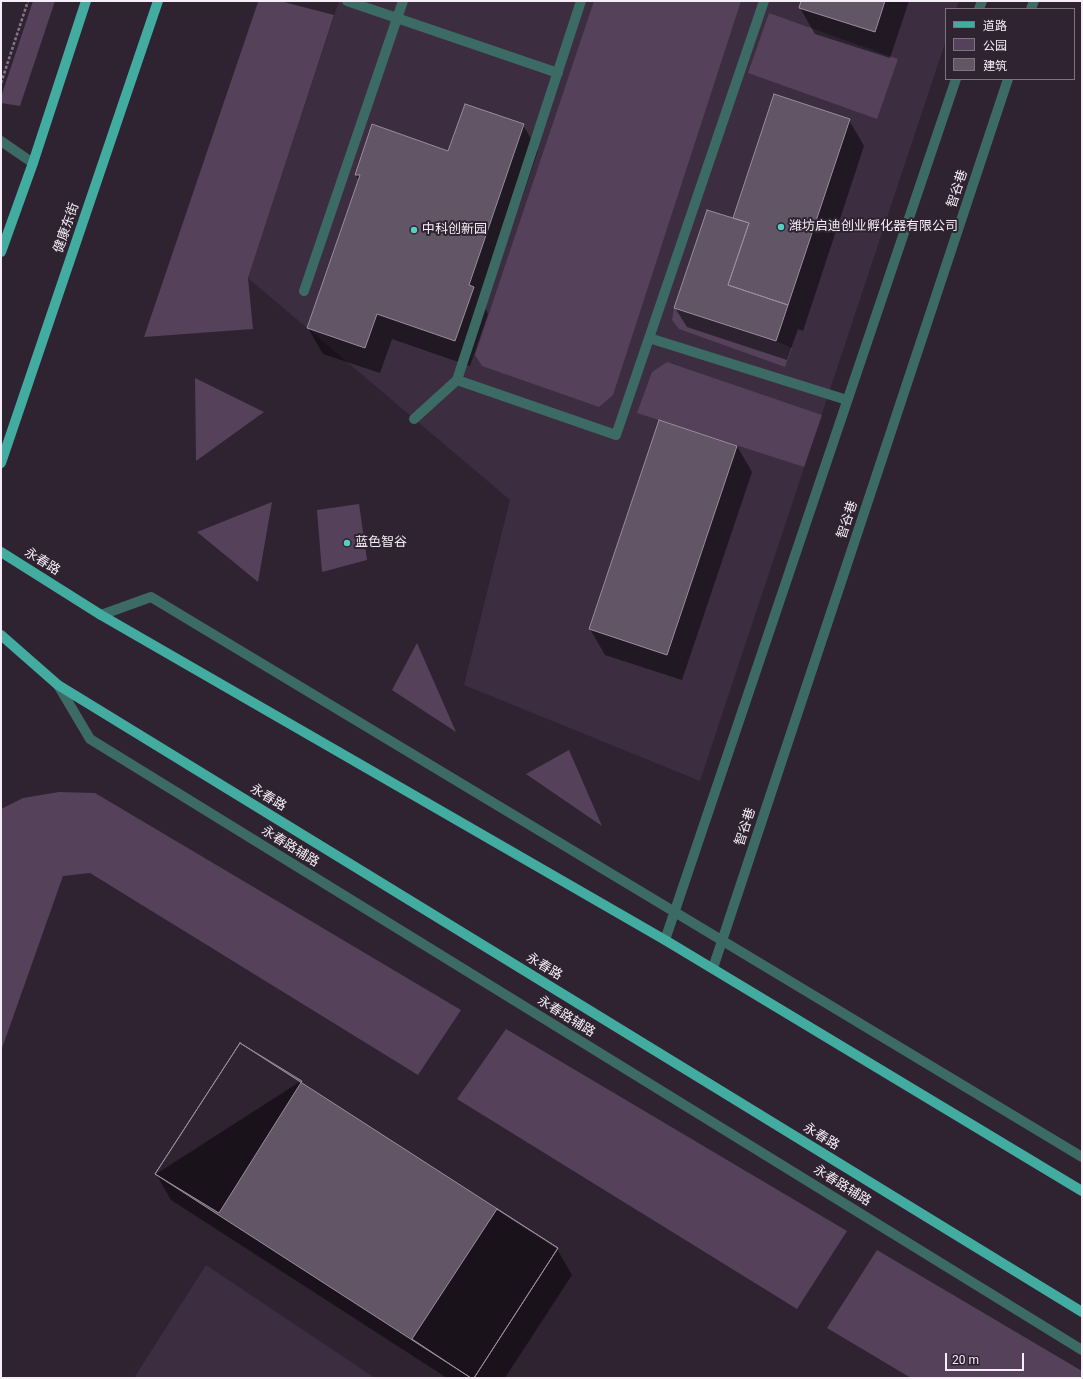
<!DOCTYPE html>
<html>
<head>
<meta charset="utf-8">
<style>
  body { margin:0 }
  #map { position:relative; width:1083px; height:1379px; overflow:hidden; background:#2f2332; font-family:Roboto,"Noto Sans SC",sans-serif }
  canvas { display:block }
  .frame { position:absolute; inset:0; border:2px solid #f5edf7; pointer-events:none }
  .legend { position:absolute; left:945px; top:8px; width:130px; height:72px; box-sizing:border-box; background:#2f2332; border:1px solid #7e7481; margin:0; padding:5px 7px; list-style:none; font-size:12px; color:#f5edf7 }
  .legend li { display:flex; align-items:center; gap:8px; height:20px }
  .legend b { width:20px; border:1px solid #7e7481 }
  .scale { position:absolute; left:945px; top:1353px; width:79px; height:18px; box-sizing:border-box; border:2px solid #f5edf7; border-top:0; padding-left:5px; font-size:12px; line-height:14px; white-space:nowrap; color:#f5edf7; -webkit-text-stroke:3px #2f2332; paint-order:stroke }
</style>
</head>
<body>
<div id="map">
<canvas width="1083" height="1379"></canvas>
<div class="frame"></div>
<ul class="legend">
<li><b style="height:5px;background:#42aca1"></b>道路</li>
<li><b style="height:11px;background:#55415a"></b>公园</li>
<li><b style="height:11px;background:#625566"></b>建筑</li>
</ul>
<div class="scale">20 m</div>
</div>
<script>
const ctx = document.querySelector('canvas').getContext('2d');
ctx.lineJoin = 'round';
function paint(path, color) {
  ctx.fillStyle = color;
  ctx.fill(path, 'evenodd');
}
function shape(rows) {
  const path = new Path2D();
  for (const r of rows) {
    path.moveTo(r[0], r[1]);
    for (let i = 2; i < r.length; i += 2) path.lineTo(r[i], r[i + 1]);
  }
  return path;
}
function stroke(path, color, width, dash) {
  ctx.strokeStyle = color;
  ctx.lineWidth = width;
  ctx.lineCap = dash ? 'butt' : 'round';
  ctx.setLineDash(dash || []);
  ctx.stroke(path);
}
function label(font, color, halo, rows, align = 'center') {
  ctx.font = font + ' Roboto,"Noto Sans SC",sans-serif';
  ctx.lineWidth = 4;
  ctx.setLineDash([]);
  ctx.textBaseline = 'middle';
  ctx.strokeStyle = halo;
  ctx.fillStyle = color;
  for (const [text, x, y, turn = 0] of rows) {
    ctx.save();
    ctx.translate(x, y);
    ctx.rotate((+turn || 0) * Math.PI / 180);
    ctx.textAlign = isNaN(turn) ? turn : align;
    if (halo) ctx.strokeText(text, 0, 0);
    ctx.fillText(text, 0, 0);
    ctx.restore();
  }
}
paint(shape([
  [339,1,959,1,956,9,946,9,946,40,700,781,464,685,510,500,248,278],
  [206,1265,375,1378,134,1378]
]), '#3c2d40');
paint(shape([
  [33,1,55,1,20,106,1,103,1,97],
  [264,1,280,1,334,15,248,278,253,329,144,337,258,2],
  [594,1,741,1,613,395,599,407,482,366,475,355],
  [769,13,898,59,877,119,748,73],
  [674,308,776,341,792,348,785,367,679,329,672,320],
  [667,362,822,415,804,467,637,413,652,372],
  [195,378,264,412,196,461],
  [272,502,258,582,197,532],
  [359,504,367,560,322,572,317,510],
  [417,643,456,732,392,690],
  [569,750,602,826,526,774],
  [59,792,95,793,461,1010,418,1075,90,873,63,876,1,1051,1,809,23,798],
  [506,1029,847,1231,797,1309,457,1099],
  [877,1250,1082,1371,1082,1378,911,1378,827,1328]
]), '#55415a');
paint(shape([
  [803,1,909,1,890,58,815,34,800,8],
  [774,96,849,120,864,146,803,331,798,329,787,360,687,327,675,308,734,219],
  [523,125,538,151,485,307,488,314,470,366,392,339,380,373,323,354,308,328,359,181,356,175,372,126,449,152],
  [737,446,752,472,682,680,605,655,590,629],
  [301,1081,304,1086,557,1249,572,1275,505,1378,447,1378,171,1200,156,1174]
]), '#0007');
const building = shape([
  [801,1,885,1,875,32,799,8,801,1],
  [774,94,850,119,788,305,728,285,749,223,733,218,774,94],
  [465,104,524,124,469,285,474,287,455,341,377,314,365,348,307,328,360,175,355,175,372,124,448,151,465,104],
  [707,210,749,223,728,285,788,305,776,341,674,308,707,210],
  [659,420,737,446,667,655,589,629,659,420],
  [240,1043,302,1081,219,1213,155,1174,240,1043],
  [240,1043,558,1248,474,1378,471,1378,155,1174,240,1043],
  [497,1209,558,1248,474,1378,471,1378,412,1339,497,1209]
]);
paint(building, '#625566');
stroke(building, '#9a8c9e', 1);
stroke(shape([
  [1,83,28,1]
]), '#817784', 2.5, [3, 2]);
stroke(shape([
  [347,1,558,73],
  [581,1,457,380,616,435,764,1],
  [979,9,982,1],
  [1031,9,1034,1],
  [1,141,33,163],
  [304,291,403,1],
  [649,338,847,400],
  [414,419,457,380],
  [101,615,151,597,1082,1157],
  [58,685,90,739,1082,1350],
  [665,940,956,79],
  [713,968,1008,79]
]), '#3c6a65', 10);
stroke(shape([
  [1,252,33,163,86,1],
  [1,463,158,1],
  [1,552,101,615,665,940,1082,1191],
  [1,635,58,685,1082,1312]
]), '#42aca1', 10);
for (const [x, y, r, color] of [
  [781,227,4,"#57cec1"],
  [414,230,4,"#57cec1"],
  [347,543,4,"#57cec1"]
]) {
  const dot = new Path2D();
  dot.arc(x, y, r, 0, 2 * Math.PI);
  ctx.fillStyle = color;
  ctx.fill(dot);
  stroke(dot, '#2f2332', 1.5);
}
label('13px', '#f5edf7', '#2f2332', [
  ["智谷巷",958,189,-72],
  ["健康东街",67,228,-71],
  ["智谷巷",848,520,-72],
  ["永春路",42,562,32],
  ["永春路",268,798,31],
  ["智谷巷",746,827,-72],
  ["永春路辅路",290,847,32],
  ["永春路",544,967,31],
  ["永春路辅路",566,1017,32],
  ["永春路",821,1137,31],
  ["永春路辅路",842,1186,32]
]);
label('13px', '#f5edf7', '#2f2332', [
  ["潍坊启迪创业孵化器有限公司",789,227],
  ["中科创新园",422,230],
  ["蓝色智谷",355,543]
], 'left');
</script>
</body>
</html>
